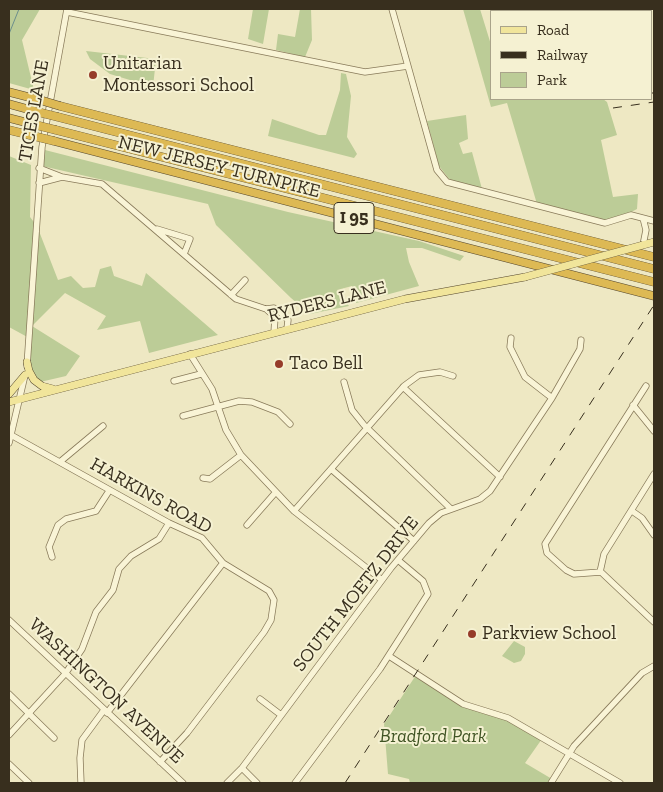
<!DOCTYPE html>
<html>
<head>
<meta charset="utf-8">
<style>
  body { margin:0 }
  #map { position:relative; width:663px; height:792px; overflow:hidden; background:#eee8c3; font-family:"Zilla Slab",serif }
  canvas { display:block }
  .frame { position:absolute; inset:0; border:10px solid #382f1e; pointer-events:none }
  .legend { position:absolute; left:490px; top:10px; width:162px; height:90px; box-sizing:border-box; background:#f5f1d2; border:1px solid #a9a38a; margin:0; padding:6px 9px; list-style:none; font-size:15px; color:#382f1e }
  .legend li { display:flex; align-items:center; gap:10px; height:25px }
  .legend b { width:25px; border:1px solid #a9a38a }
</style>
</head>
<body>
<div id="map">
<canvas width="663" height="792"></canvas>
<div class="frame"></div>
<ul class="legend">
<li><b style="height:6px;background:#f1e59b"></b>Road</li>
<li><b style="height:6px;background:#382f1e"></b>Railway</li>
<li><b style="height:14px;background:#bccc97"></b>Park</li>
</ul>
</div>
<script>
const ctx = document.querySelector('canvas').getContext('2d');
ctx.lineJoin = 'round';
function paint(path, color) {
  ctx.fillStyle = color;
  ctx.fill(path, 'evenodd');
}
function shape(rows) {
  const path = new Path2D();
  for (const r of rows) {
    path.moveTo(r[0], r[1]);
    for (let i = 2; i < r.length; i += 2) path.lineTo(r[i], r[i + 1]);
  }
  return path;
}
function stroke(path, color, width, dash) {
  ctx.strokeStyle = color;
  ctx.lineWidth = width;
  ctx.lineCap = dash ? 'butt' : 'round';
  ctx.setLineDash(dash || []);
  ctx.stroke(path);
}
function label(font, color, halo, rows, align = 'center') {
  ctx.font = font + ' "Zilla Slab",serif';
  ctx.lineWidth = 4;
  ctx.setLineDash([]);
  ctx.textBaseline = 'middle';
  ctx.strokeStyle = halo;
  ctx.fillStyle = color;
  for (const [text, x, y, turn = 0] of rows) {
    ctx.save();
    ctx.translate(x, y);
    ctx.rotate((+turn || 0) * Math.PI / 180);
    ctx.textAlign = isNaN(turn) ? turn : align;
    if (halo) ctx.strokeText(text, 0, 0);
    ctx.fillText(text, 0, 0);
    ctx.restore();
  }
}
paint(shape([
  [9,9,40,9,22,40,34,90,9,83],
  [253,9,269,9,263,44,248,39],
  [300,9,311,9,312,40,305,57,276,50,278,34,295,37],
  [463,9,480,9,492,48,492,99,603,99,607,102,617,135,601,140,613,197,638,194,637,209,610,223,537,204,507,103,491,107],
  [563,9,600,9,601,11,559,11],
  [86,51,156,59,153,87,110,74,90,59],
  [341,73,346,74,351,96,347,137,357,154,354,158,268,136,272,119,319,135,326,135,340,90],
  [466,115,468,139,459,143,463,154,472,152,482,189,450,180,439,166,427,121],
  [45,150,288,212,419,241,464,256,460,261,422,248,406,248,409,262,419,286,356,303,352,286,337,290,349,306,310,314,291,298,216,225,208,204,42,166],
  [9,156,31,165,30,217,37,226,58,280,71,276,83,288,95,287,100,269,111,266,114,276,142,286,146,273,218,335,149,353,140,321,97,330,106,316,65,293,32,326,80,356,66,376,40,382,27,367,31,339,9,327],
  [514,641,525,647,525,654,521,661,514,663,502,656],
  [418,672,471,706,506,714,522,726,544,736,525,763,552,779,550,783,410,783,409,779,388,774,384,724]
]), '#bccc97');
stroke(shape([
  [9,34,19,9]
]), '#6c8f8c', 1);
const minor = shape([
  [392,9,437,170,447,182,605,223,631,215,654,221],
  [67,12,365,72,408,66],
  [62,177,102,184,236,299,266,309,274,308,280,312,288,320,287,329],
  [39,183,62,177,39,168],
  [157,229,190,239,184,254],
  [643,245,646,230,643,218],
  [231,295,245,280],
  [266,309,275,317,274,333],
  [511,338,510,347,525,377,552,398],
  [190,354,212,389,226,430,241,455,294,511,382,580],
  [27,366,42,147,67,9],
  [174,381,201,374],
  [344,382,352,410,364,425,451,509],
  [646,386,545,544,547,553,566,570,574,574,601,572,654,622],
  [403,387,500,477],
  [633,405,654,431],
  [183,416,239,401,252,402,278,412,290,424],
  [11,435,169,523,202,538,223,563,269,591,274,600,271,620,264,632,187,733,160,762],
  [9,443,25,375],
  [61,461,103,426],
  [331,469,414,541],
  [203,478,210,479,241,455],
  [294,511,404,386,419,375,440,372,453,376],
  [632,511,642,518,654,535],
  [247,525,275,493],
  [52,557,49,547,58,525,66,519,96,511,109,491],
  [600,572,604,554,654,474],
  [9,620,183,783],
  [389,656,463,704,508,718,620,783],
  [9,694,54,738],
  [260,699,281,715],
  [107,713,223,563],
  [9,735,65,674,82,649,96,612,113,590,119,569,131,556,159,539,169,523],
  [9,764,29,783],
  [242,768,257,783],
  [81,783,80,758,82,740,104,710],
  [227,783,242,768,391,568,429,523,441,513,480,499,490,491,552,398,580,349,581,340],
  [295,783,380,669,428,594,423,581,398,560],
  [551,783,574,746,642,673,654,666]
]);
const major = shape([
  [643,245,654,242],
  [27,362,29,371,34,380,42,386,53,389],
  [9,394,25,375],
  [9,402,405,299,525,277]
]);
const highway = shape([
  [9,92,40,100],
  [9,104,38,112],
  [60,106,654,257],
  [58,117,654,269],
  [9,118,36,125],
  [56,130,654,282],
  [54,141,654,296]
]);
stroke(minor, '#887a5a', 7);
stroke(major, '#55472e', 8);
stroke(highway, '#55472e', 9);
stroke(minor, '#f9f4d6', 5.5);
stroke(major, '#f1e59b', 7);
stroke(highway, '#ddb954', 8);
stroke(shape([
  [598,9,599,11],
  [652,93,654,93],
  [613,108,654,102],
  [345,783,654,305]
]), '#382f1e', 1, [9, 9]);
const majorBridge = shape([
  [525,277,643,245]
]);
const highwayBridge = shape([
  [40,100,60,106],
  [38,112,58,117],
  [36,125,56,130],
  [9,130,54,141]
]);
stroke(majorBridge, '#55472e', 8, []);
stroke(highwayBridge, '#55472e', 9, []);
stroke(majorBridge, '#f1e59b', 7);
stroke(highwayBridge, '#ddb954', 8);
for (const [x, y, r, color] of [
  [93,75,5,"#963c2a"],
  [279,364,5,"#963c2a"],
  [472,634,5,"#963c2a"]
]) {
  const dot = new Path2D();
  dot.arc(x, y, r, 0, 2 * Math.PI);
  ctx.fillStyle = color;
  ctx.fill(dot);
  stroke(dot, '#f5f1d2', 2);
}
for (const [x, y, w] of [
  [354,218,40]
]) {
  const box = new Path2D();
  box.roundRect(x - w / 2, y - 15.5, w, 31, 4);
  ctx.fillStyle = '#f5f1d2';
  ctx.fill(box);
  stroke(box, '#382f1e', 1);
}
label('bold 18px', '#382f1e', null, [
  ["I 95",354,218]
]);
label('19px', '#382f1e', '#f5f1d2', [
  ["Unitarian",103,64],
  ["Montessori School",103,86],
  ["Taco Bell",289,364],
  ["Parkview School",482,634]
], 'left');
label('19px', '#382f1e', '#f5f1d2', [
  ["TICES LANE",34,111,-80],
  ["NEW JERSEY TURNPIKE",219,167,14],
  ["RYDERS LANE",327,302,-14],
  ["HARKINS ROAD",151,496,29],
  ["SOUTH MOETZ DRIVE",356,594,-52],
  ["WASHINGTON AVENUE",106,691,43]
]);
label('italic 19px', '#405424', '#f5f1d2', [
  ["Bradford Park",433,737]
]);
</script>
</body>
</html>
